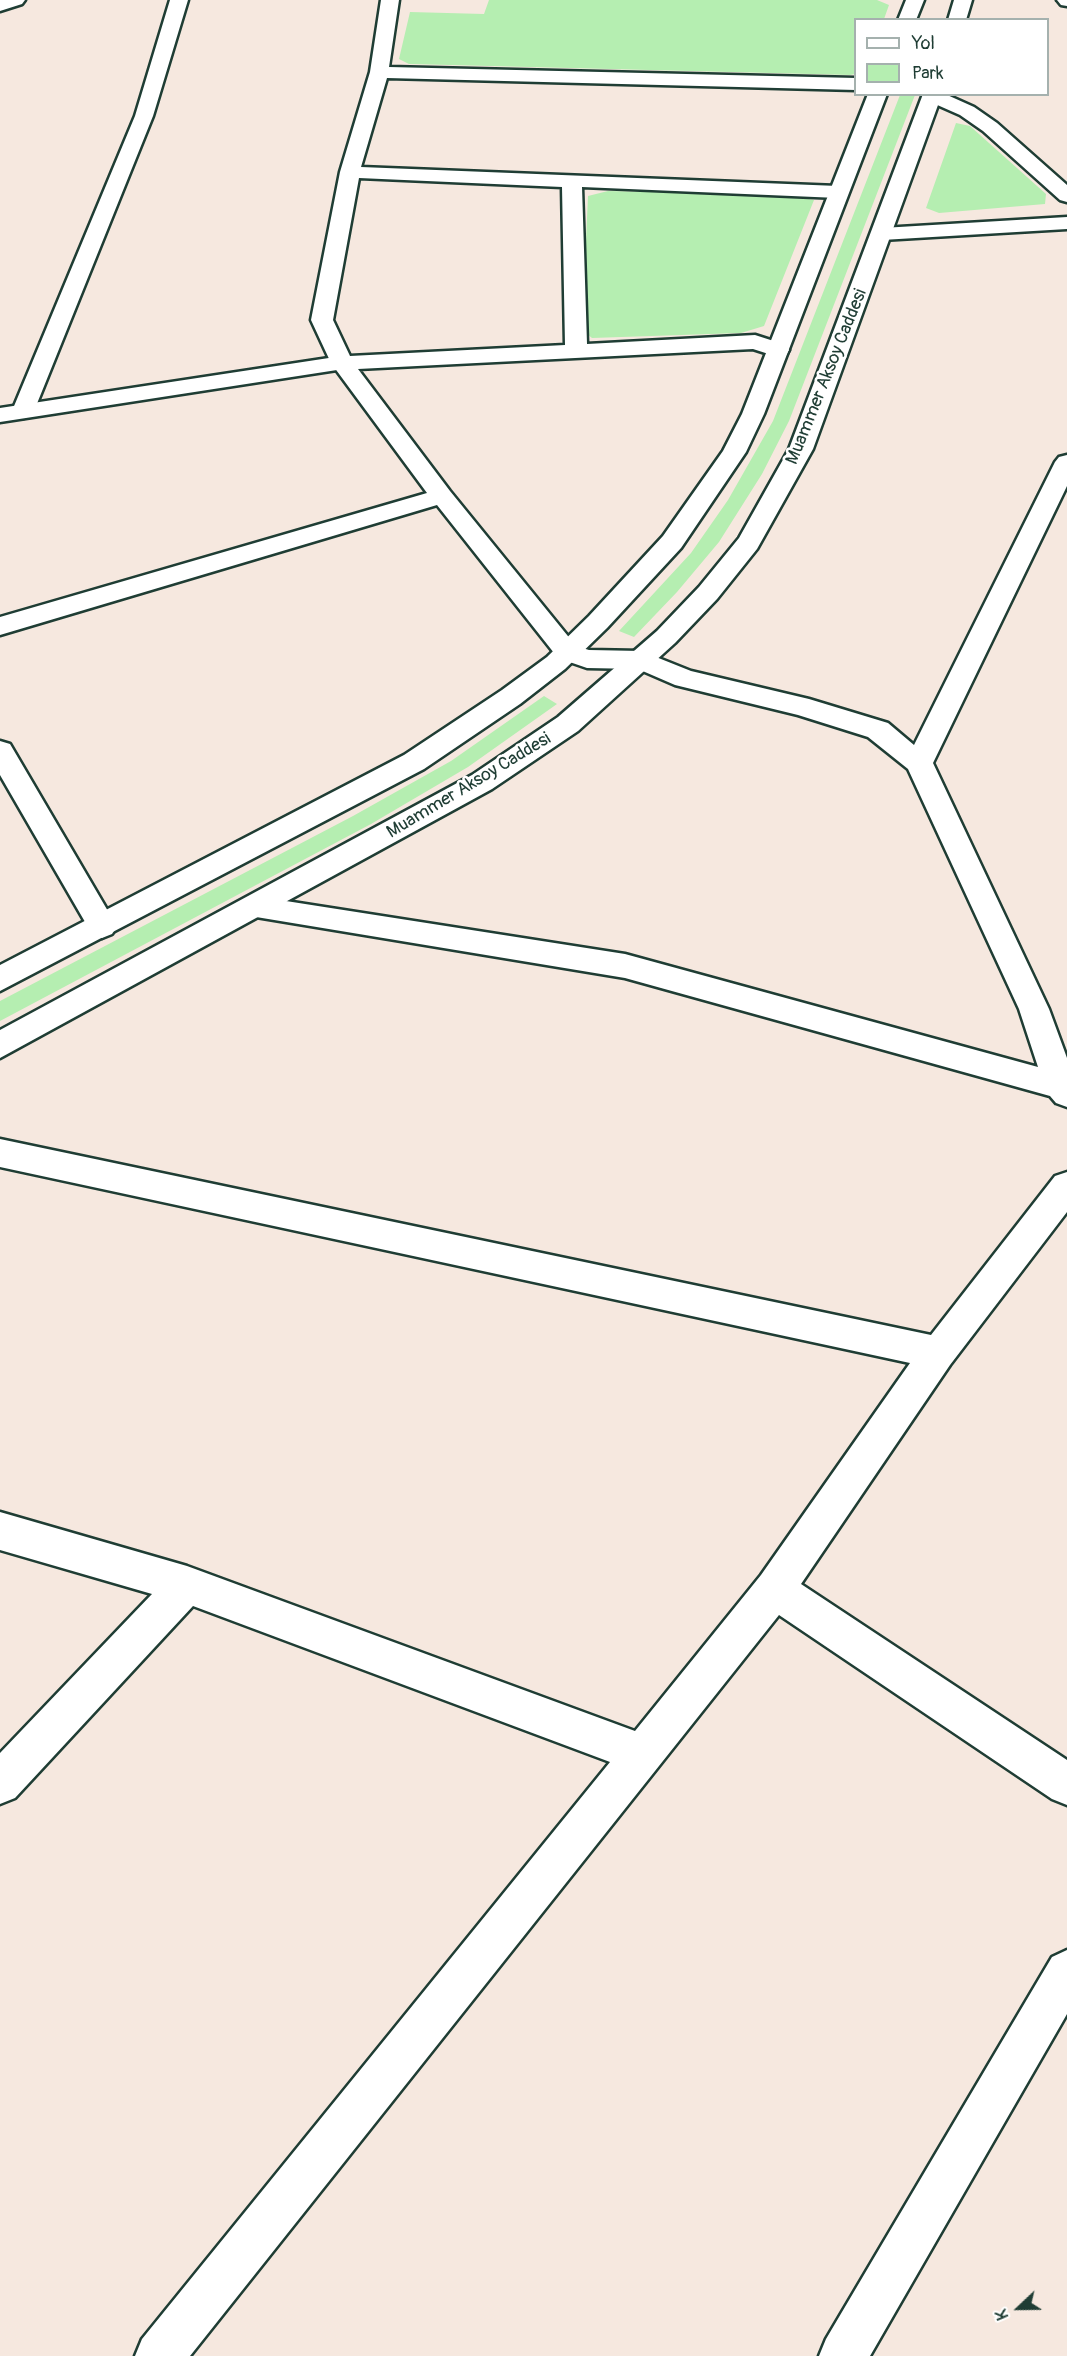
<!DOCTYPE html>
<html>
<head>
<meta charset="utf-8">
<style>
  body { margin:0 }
  #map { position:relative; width:1067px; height:2356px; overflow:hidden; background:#f6e8df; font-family:Pangolin,sans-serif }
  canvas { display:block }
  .legend { position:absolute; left:854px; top:18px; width:195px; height:78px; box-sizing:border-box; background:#fff; border:2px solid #a5b1ae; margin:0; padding:8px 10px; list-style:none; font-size:18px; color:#1f3d34 }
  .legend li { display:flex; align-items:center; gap:12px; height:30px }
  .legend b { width:30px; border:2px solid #a5b1ae }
  .north { position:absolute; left:989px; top:2278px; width:60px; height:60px; -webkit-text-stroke:4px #fff; paint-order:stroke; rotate:248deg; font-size:16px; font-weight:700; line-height:24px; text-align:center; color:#1f3d34 }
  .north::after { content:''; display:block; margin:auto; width:21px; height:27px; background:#1f3d34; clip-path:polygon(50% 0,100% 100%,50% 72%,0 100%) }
</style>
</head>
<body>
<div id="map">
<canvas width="1067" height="2356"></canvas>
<ul class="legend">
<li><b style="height:8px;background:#fff"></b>Yol</li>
<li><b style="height:16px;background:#b5eeb1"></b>Park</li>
</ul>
<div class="north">K</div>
</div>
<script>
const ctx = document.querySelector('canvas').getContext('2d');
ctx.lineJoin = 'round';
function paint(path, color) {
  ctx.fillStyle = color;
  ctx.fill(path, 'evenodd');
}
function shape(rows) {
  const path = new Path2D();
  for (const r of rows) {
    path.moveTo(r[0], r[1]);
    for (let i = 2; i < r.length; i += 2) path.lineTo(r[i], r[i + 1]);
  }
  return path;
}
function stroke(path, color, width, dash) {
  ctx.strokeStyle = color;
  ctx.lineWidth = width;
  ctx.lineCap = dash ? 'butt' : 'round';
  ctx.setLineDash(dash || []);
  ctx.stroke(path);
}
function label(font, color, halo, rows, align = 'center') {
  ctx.font = font + ' Pangolin,sans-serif';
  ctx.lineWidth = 5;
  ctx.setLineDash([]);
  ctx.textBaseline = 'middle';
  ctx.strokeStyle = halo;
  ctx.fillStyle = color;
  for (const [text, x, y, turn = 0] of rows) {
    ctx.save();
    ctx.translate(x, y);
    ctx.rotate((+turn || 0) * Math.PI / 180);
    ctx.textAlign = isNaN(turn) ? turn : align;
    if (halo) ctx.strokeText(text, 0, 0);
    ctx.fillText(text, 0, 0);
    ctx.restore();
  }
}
paint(shape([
  [489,0,877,0,889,5,884,19,856,20,855,74,850,75,409,64,399,59,410,12,484,14],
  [900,95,915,95,789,421,762,474,719,542,677,592,634,637,619,631,691,553,728,500,773,421],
  [956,123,970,126,1046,194,1045,204,939,213,926,208],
  [608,191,786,195,814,200,764,326,741,333,592,338,582,330,588,196],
  [544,696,557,704,468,767,371,824,0,1021,0,1001,353,816,451,761]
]), '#b5eeb1');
const street = shape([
  [0,0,25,0,22,4,0,11,0,0],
  [170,0,188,0,153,116,34,411,31,416,23,418,15,416,12,411,135,116,170,0],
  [381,0,399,0,389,67,856,78,856,90,387,78,361,167,838,186,845,188,848,192,845,196,838,198,582,187,587,344,755,335,786,345,789,350,786,355,778,357,753,349,358,369,450,491,576,646,589,650,641,651,691,671,809,699,888,723,914,745,1055,462,1059,457,1067,455,1067,486,933,763,1049,1009,1067,1058,1067,1107,1056,1103,1050,1096,625,978,244,915,239,907,244,899,254,896,625,954,1038,1067,1019,1009,908,769,868,737,798,715,675,685,638,669,587,668,558,658,437,505,0,635,0,617,427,493,331,363,311,320,340,172,370,72,381,0],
  [359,178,562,187,565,345,350,356,333,320,359,178],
  [1057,0,1067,0,1067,6,1061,5,1057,0],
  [925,94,945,94,974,107,997,123,1067,185,1067,202,1060,200,983,131,960,115,926,100,925,94],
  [1067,217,1067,229,882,240,875,238,872,234,875,230,882,228,1067,217],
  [0,741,10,744,112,918,117,926,112,934,102,938,92,934,0,775,0,741],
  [0,1139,931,1335,1055,1176,1067,1172,1067,1212,950,1365,801,1584,1067,1760,1067,1805,1052,1799,779,1615,190,2356,135,2356,142,2339,610,1762,193,1606,15,1798,0,1804,0,1753,152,1594,0,1550,0,1512,187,1566,635,1731,761,1575,910,1363,0,1167,0,1139],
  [1067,1950,1067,2014,870,2356,819,2356,826,2339,1052,1957,1067,1950]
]);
const secondary = shape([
  [906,0,924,0,916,20,898,20,906,0],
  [954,0,972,0,966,20,948,20,954,0],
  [868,94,887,94,764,414,746,452,681,548,607,628,565,669,520,704,424,769,0,991,0,965,404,755,502,690,547,657,589,616,663,536,723,451,742,414,868,94],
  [923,94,942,94,813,449,757,549,717,599,675,643,578,731,492,789,0,1058,0,1030,472,775,558,717,657,631,699,587,739,538,789,449,923,94],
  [342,356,350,358,353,363,350,368,0,422,0,408,342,356]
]);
stroke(street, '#1f3d34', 5);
stroke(secondary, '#1f3d34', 5);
paint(street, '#fff');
paint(secondary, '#fff');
label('18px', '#1f3d34', '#fff', [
  ["Muammer Aksoy Caddesi",827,377,-68],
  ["Muammer Aksoy Caddesi",469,786,-31]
]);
</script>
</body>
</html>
